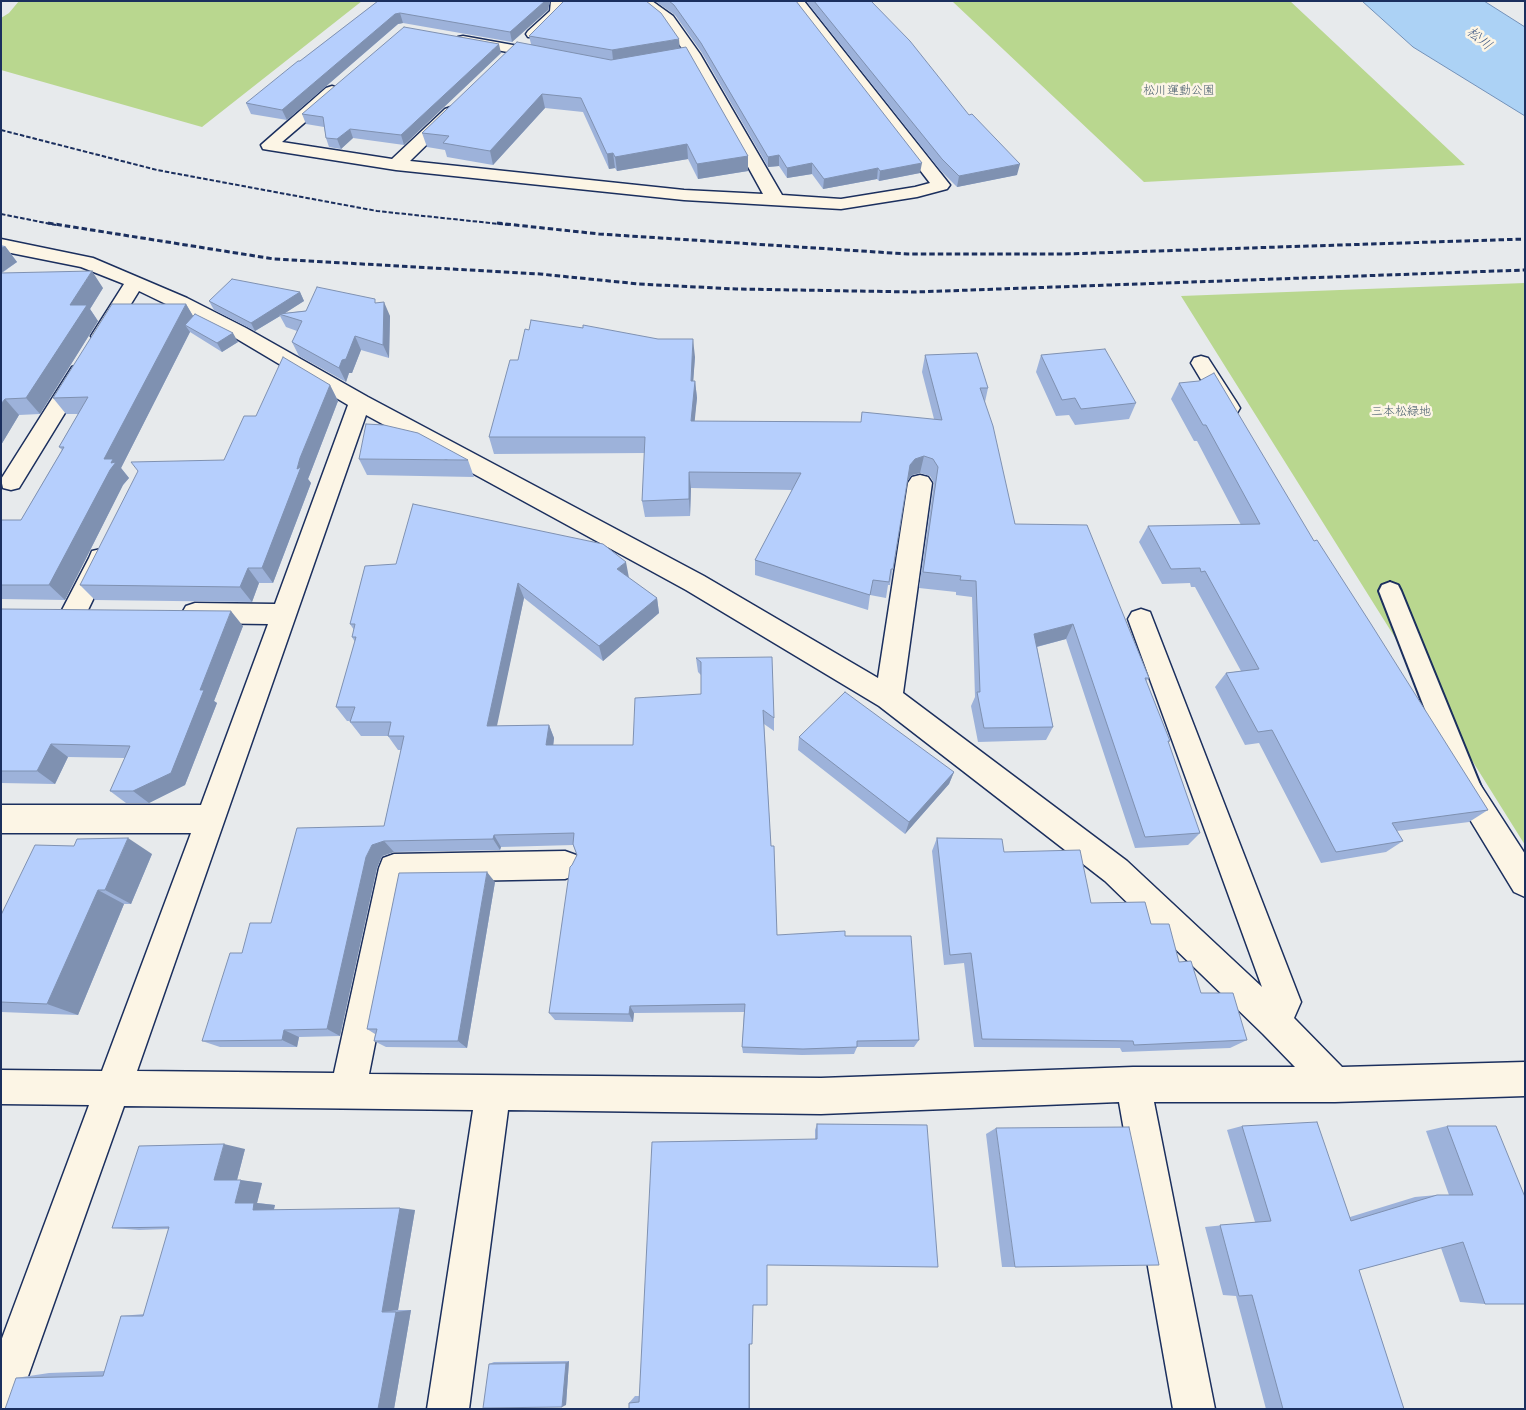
<!DOCTYPE html>
<html>
<head>
<meta charset="utf-8">
<style>
  body { margin:0 }
  #map { position:relative; width:1526px; height:1410px; overflow:hidden; background:#e7eaec; font-family:"Balsamiq Sans",sans-serif }
  canvas { display:block }
  .frame { position:absolute; inset:0; border:2px solid #1b2f5e; pointer-events:none }
</style>
</head>
<body>
<div id="map">
<canvas width="1526" height="1410"></canvas>
<div class="frame"></div>
</div>
<script>
const ctx = document.querySelector('canvas').getContext('2d');
ctx.lineJoin = 'round';
function paint(path, color) {
  ctx.fillStyle = color;
  ctx.fill(path, 'evenodd');
}
function shape(rows) {
  const path = new Path2D();
  for (const r of rows) {
    path.moveTo(r[0], r[1]);
    for (let i = 2; i < r.length; i += 2) path.lineTo(r[i], r[i + 1]);
  }
  return path;
}
function stroke(path, color, width, dash) {
  ctx.strokeStyle = color;
  ctx.lineWidth = width;
  ctx.lineCap = dash ? 'butt' : 'round';
  ctx.setLineDash(dash || []);
  ctx.stroke(path);
}
function label(font, color, halo, rows, align = 'center') {
  ctx.font = font + ' "Balsamiq Sans","Klee One",sans-serif';
  ctx.lineWidth = 5;
  ctx.setLineDash([]);
  ctx.textBaseline = 'middle';
  ctx.strokeStyle = halo;
  ctx.fillStyle = color;
  for (const [text, x, y, turn = 0] of rows) {
    ctx.save();
    ctx.translate(x, y);
    ctx.rotate((+turn || 0) * Math.PI / 180);
    ctx.textAlign = isNaN(turn) ? turn : align;
    if (halo) ctx.strokeText(text, 0, 0);
    ctx.fillText(text, 0, 0);
    ctx.restore();
  }
}
paint(shape([
  [19,1,362,1,202,127,1,70,1,18,9,13],
  [952,1,1290,1,1465,165,1144,182],
  [1525,283,1525,845,1181,296]
]), '#b9d78f');
const water = shape([
  [1362,1,1484,1,1525,27,1525,116,1413,47,1362,1]
]);
paint(water, '#acd2f5');
stroke(water, '#7291b9', 1);
const lane = shape([
  [1390,582,1398,585,1401,591,1485,797,1481,805,1472,808,1463,805,1459,797,1379,591,1382,585,1390,582]
]);
const street = shape([
  [551,1,565,1,564,12,538,37,528,37,526,34,528,31,550,11,551,1],
  [636,1,652,1,673,16,700,54,782,195,841,199,915,187,930,183,790,1,804,1,950,185,947,189,917,197,841,209,684,200,396,170,269,150,263,149,261,145,326,88,332,86,338,88,340,91,338,94,282,142,392,159,445,109,451,107,457,109,459,112,457,115,410,161,684,190,763,194,686,54,663,22,636,1],
  [463,36,546,51,551,52,553,55,551,58,546,59,458,43,456,40,458,37,463,36],
  [1,239,93,258,187,298,246,328,368,397,704,576,878,678,908,483,912,477,920,475,928,477,932,483,903,693,1127,861,1262,987,1128,619,1132,612,1141,609,1150,612,1301,1002,1294,1018,1342,1067,1525,1062,1525,1096,1335,1102,1154,1102,1215,1409,1173,1409,1119,1102,821,1114,508,1110,469,1409,427,1409,473,1110,124,1106,21,1396,16,1409,1,1409,1,1341,89,1105,1,1104,1,1070,102,1071,191,833,1,833,1,805,201,805,268,624,195,623,186,620,182,613,186,606,195,603,275,604,348,405,232,336,139,291,108,341,101,342,94,341,91,336,124,284,81,267,1,251,1,239],
  [366,415,686,590,879,706,1105,881,1263,1034,1295,1067,1133,1067,821,1078,369,1074,407,882,565,879,576,875,580,865,576,855,565,851,394,854,383,858,379,868,334,1073,137,1071,366,415],
  [1201,356,1208,358,1237,403,1240,408,1237,413,1229,415,1221,413,1191,363,1194,358,1201,356],
  [79,365,86,367,90,372,19,488,11,490,3,488,1,479,3,476,72,367,79,365],
  [101,549,110,551,113,558,87,612,83,619,74,622,65,619,61,612,89,558,92,551,101,549],
  [1462,768,1472,772,1525,854,1525,897,1514,892,1452,790,1448,781,1452,772,1462,768]
]);
stroke(lane, '#1b2f5e', 4);
stroke(street, '#1b2f5e', 3);
paint(lane, '#fcf5e5');
paint(street, '#fcf5e5');
stroke(shape([
  [1,130,157,170,377,211,509,225],
  [1,214,56,225]
]), '#1b2f5e', 2, [4.5, 2]);
stroke(shape([
  [48,223,274,259,540,274,639,284,736,289,916,292,1525,270],
  [497,223,599,234,908,254,1064,254,1525,239]
]), '#1b2f5e', 3, [5.5, 3]);
paint(shape([
  [378,1,550,1,548,10,512,42,403,23,398,24,287,120,251,114,246,103],
  [655,1,796,1,920,173,879,181,877,179,823,189,812,174,787,178,779,166,768,167,702,53,675,15],
  [806,1,871,1,1017,175,957,187,940,170],
  [564,2,680,48,748,156,748,171,698,179,688,159,617,171,615,168,609,169,583,112,545,108,493,165,447,157,445,150,427,147,422,133,531,44,529,36],
  [501,53,404,145,353,138,341,149,329,147,326,138,324,127,306,124,302,114],
  [1,245,5,246,17,262,2,273,103,288,90,309,98,321,40,414,19,415,1,445],
  [300,292,304,301,285,313,376,303,390,316,389,358,361,350,352,373,349,373,346,382,299,356,292,342,297,331,286,327,280,316,255,331,214,310,209,301],
  [186,304,193,316,238,342,222,352,190,332,121,468,129,478,123,485,65,600,1,599,1,520,21,520,62,450,59,447,78,414,66,414,53,398],
  [658,339,695,357,693,381,695,381,697,398,694,421,860,422,934,419,922,372,925,355,988,388,985,402,1015,524,1149,678,1146,681,1170,741,1168,743,1200,833,1188,845,1135,848,1066,639,1037,647,1053,727,1046,740,978,742,971,706,975,697,972,597,956,595,956,592,919,588,934,483,930,476,920,473,912,475,907,481,890,585,888,585,886,598,870,595,868,610,755,575,755,560,792,490,691,488,690,516,645,517,642,501,645,453,494,454,489,437,518,360],
  [1041,355,1136,403,1129,419,1075,425,1069,415,1056,416,1036,372],
  [1179,383,1314,541,1488,810,1469,822,1397,831,1403,841,1386,852,1321,863,1259,743,1245,745,1215,687,1226,673,1241,671,1195,587,1191,587,1190,583,1162,584,1139,542,1148,526,1241,525,1197,441,1194,441,1171,399],
  [330,385,338,401,310,474,308,479,311,483,273,583,259,583,252,602,95,600,80,585,224,460,256,416],
  [359,459,468,460,474,477,367,475],
  [365,566,629,578,657,598,659,613,603,661,524,598,496,726,549,725,554,738,553,745,633,745,701,694,701,675,698,672,696,658,774,718,774,731,764,724,771,846,777,935,845,936,919,1040,914,1047,857,1047,854,1054,802,1055,743,1053,742,1047,744,1012,634,1013,633,1022,555,1020,549,1013,572,865,577,855,573,845,501,847,500,850,394,852,382,856,377,868,340,1036,299,1037,297,1047,220,1047,202,1041,242,953,271,923,384,826,401,750,398,750,388,736,361,736,350,722,351,721,347,721,336,707,355,642,352,637,354,630,350,624],
  [1,609,243,626,214,701,217,703,185,785,149,803,126,803,110,791,125,758,68,757,55,784,1,783],
  [799,737,954,772,949,784,905,834,798,750],
  [937,838,1004,852,1091,903,1151,924,1179,962,1201,993,1247,1040,1230,1048,1122,1052,1120,1048,974,1047,964,963,944,965,932,851],
  [152,854,131,904,124,904,78,1015,1,1012,1,915],
  [495,882,467,1048,386,1047,374,1041,375,1034,367,1029],
  [817,1124,927,1125,767,1265,753,1305,752,1340,752,1344,750,1344,750,1409,629,1409,629,1403,635,1396,639,1396,815,1139,815,1130],
  [1242,1126,1350,1217,1415,1197,1437,1195,1449,1195,1426,1131,1447,1126,1496,1126,1485,1304,1460,1302,1441,1248,1359,1270,1404,1409,1266,1409,1236,1296,1223,1295,1205,1227,1255,1222,1227,1130],
  [996,1128,1015,1267,1002,1267,986,1134],
  [245,1149,237,1180,262,1183,257,1203,275,1205,274,1210,415,1210,398,1310,411,1310,394,1409,16,1378,49,1373,105,1371,121,1316,144,1314,169,1229,139,1230,112,1228],
  [569,1361,566,1405,489,1364,494,1362]
]), '#9db2da');
paint(shape([
  [545,1,550,1,548,10,512,42,510,32],
  [400,13,403,23,398,24,287,120,282,110,395,14],
  [679,39,680,50,613,60,612,50],
  [499,44,501,53,404,145,401,135],
  [542,94,545,108,493,165,490,151],
  [350,129,353,138,341,149,337,139],
  [687,144,688,159,617,171,615,157],
  [613,153,615,168,609,169,607,154],
  [779,155,779,166,768,167,768,157],
  [748,156,748,171,698,179,697,164],
  [812,163,812,174,787,178,787,168],
  [922,163,920,173,879,181,880,171],
  [1020,164,1017,175,957,187,959,176],
  [878,168,877,179,823,189,824,179],
  [5,246,17,262,1,273,1,248],
  [92,271,103,288,90,309,98,321,40,414,26,398,70,305],
  [300,292,304,301,282,315,279,314,280,316,255,331,251,323],
  [384,302,390,316,389,358,383,345],
  [186,304,196,321,185,325,190,332,121,468,129,478,123,485,65,600,49,585,104,459],
  [233,333,238,342,222,352,217,343],
  [355,336,361,350,352,373,349,373,346,382,339,368,342,360],
  [693,339,695,357,692,398,691,381],
  [695,381,697,398,693,438,691,421],
  [330,385,338,401,310,474,308,479,311,483,273,583,262,568,297,469,300,458],
  [5,399,19,415,1,445,1,404],
  [924,456,920,473,912,475,906,482,910,465,915,459],
  [689,472,691,488,690,516,689,499],
  [626,562,629,578,617,569],
  [248,568,259,583,252,602,240,587],
  [518,583,524,598,494,740,487,726],
  [657,598,659,613,603,661,599,646],
  [231,611,243,626,214,701,217,703,185,785,149,803,133,791,200,690],
  [1073,624,1066,639,1028,649,1034,634],
  [549,725,554,738,552,758,546,745],
  [51,744,68,757,55,784,37,771],
  [954,772,949,784,905,834,909,822],
  [494,835,501,847,500,850,493,839],
  [128,838,152,854,131,904,105,890],
  [384,841,394,852,382,856,377,868,340,1036,327,1029,366,857,372,845],
  [487,872,495,882,467,1048,458,1041],
  [98,890,124,904,78,1015,47,1004],
  [630,1006,634,1013,633,1022,629,1014],
  [284,1030,299,1037,297,1047,282,1040],
  [224,1144,245,1149,236,1184,214,1180],
  [241,1180,262,1183,257,1203,275,1205,273,1212,253,1210,235,1203],
  [400,1208,415,1210,398,1310,382,1312],
  [411,1310,394,1409,378,1409,396,1312],
  [750,1340,750,1409,749,1409,749,1344],
  [569,1361,566,1405,562,1407,566,1363]
]), '#7f91b1');
const building = shape([
  [378,1,545,1,510,32,400,13,395,14,282,110,246,103,298,61,300,61,378,1],
  [564,1,646,1,661,13,679,39,612,50,529,36,564,1],
  [669,1,796,1,922,163,880,171,878,168,824,179,812,163,787,168,779,155,768,157,701,43,674,5,669,1],
  [814,1,871,1,910,41,969,115,972,114,1020,164,959,176,942,159,814,1],
  [404,27,499,44,401,135,350,129,337,139,326,138,323,117,302,114,404,27],
  [517,42,611,60,686,47,748,156,697,164,687,144,615,157,613,153,607,154,581,98,542,94,490,151,443,143,449,136,422,133,517,42],
  [92,271,70,305,87,305,26,398,5,399,1,404,1,273,92,271],
  [232,279,300,292,251,323,209,301,232,279],
  [317,287,375,299,375,303,384,302,383,345,355,336,346,359,342,360,339,368,292,342,302,321,279,314,306,311,317,287],
  [112,304,186,304,104,459,113,459,111,463,116,462,110,470,49,585,1,585,1,520,21,520,64,447,59,447,88,397,53,398,112,304],
  [195,314,233,333,217,343,185,325,195,314],
  [531,320,583,328,583,325,658,339,693,339,691,381,695,381,691,421,861,422,862,412,942,420,925,355,977,353,988,388,980,388,993,426,1015,524,1087,525,1149,678,1145,678,1170,741,1168,741,1200,833,1145,837,1073,624,1034,634,1053,727,984,728,977,692,980,692,976,581,960,580,961,576,923,572,938,467,933,459,924,456,915,459,910,465,893,569,891,569,889,582,873,580,870,595,755,560,801,473,689,472,689,499,642,501,645,437,489,437,510,360,518,360,525,329,529,330,531,320],
  [1105,349,1136,403,1081,409,1075,398,1062,400,1041,355,1105,349],
  [283,357,330,385,300,458,297,469,301,467,262,568,248,568,240,587,80,585,138,471,131,462,224,460,244,416,256,416,283,357],
  [1214,373,1314,541,1317,540,1371,624,1488,810,1392,823,1403,841,1336,852,1272,730,1258,732,1226,673,1259,669,1205,571,1201,572,1200,568,1171,569,1148,526,1260,524,1206,425,1203,425,1179,383,1199,381,1214,373],
  [366,424,384,425,418,433,468,460,359,459,366,424],
  [413,504,603,544,626,562,617,569,657,598,599,646,518,583,487,726,549,725,546,745,633,745,635,698,701,694,701,662,696,658,772,657,774,718,763,710,771,846,774,846,777,935,845,931,845,936,911,936,919,1040,857,1041,857,1047,803,1049,742,1047,745,1004,630,1006,629,1014,549,1013,570,867,572,865,577,855,573,844,574,833,494,835,493,839,384,841,372,845,366,857,327,1029,284,1030,282,1040,202,1041,230,953,242,953,250,923,271,923,297,828,384,826,404,736,388,736,391,722,350,722,355,707,336,707,356,637,352,637,355,624,350,624,365,566,396,564,413,504],
  [1,609,231,611,200,690,204,690,171,773,133,791,110,791,130,746,51,744,37,771,1,771,1,609],
  [845,692,954,772,909,822,799,737,845,692],
  [128,838,105,890,98,890,47,1004,1,1002,1,915,35,845,74,846,77,839,128,838],
  [937,838,1002,839,1004,852,1080,850,1091,903,1145,902,1151,924,1169,924,1179,962,1191,961,1201,993,1233,993,1247,1040,1134,1045,1133,1041,982,1039,971,953,950,955,937,838],
  [487,872,458,1041,374,1041,377,1029,367,1029,399,873,487,872],
  [1317,1122,1351,1221,1437,1195,1473,1195,1447,1126,1496,1126,1525,1197,1525,1304,1485,1304,1463,1242,1359,1270,1404,1409,1283,1409,1252,1295,1239,1296,1220,1225,1271,1221,1242,1126,1317,1122],
  [817,1124,927,1125,938,1267,767,1265,767,1305,753,1305,752,1344,749,1344,749,1409,629,1409,629,1403,639,1402,652,1142,817,1139,817,1124],
  [1129,1127,1159,1265,1015,1267,996,1128,1129,1127],
  [224,1144,214,1180,241,1180,235,1203,254,1203,253,1210,400,1208,382,1312,396,1312,378,1409,5,1409,16,1378,103,1376,121,1316,143,1316,169,1227,112,1228,139,1146,224,1144],
  [566,1363,562,1407,483,1408,489,1364,566,1363]
]);
paint(building, '#b6cffd');
stroke(building, '#7f91b1', 1);
label('12px', '#42596a', '#fcf5e5', [
  ["松川運動公園",1179,91],
  ["三本松緑地",1401,412]
]);
label('italic 14px', '#3f5884', '#fcf5e5', [
  ["松川",1479,39,39]
]);
</script>
</body>
</html>
